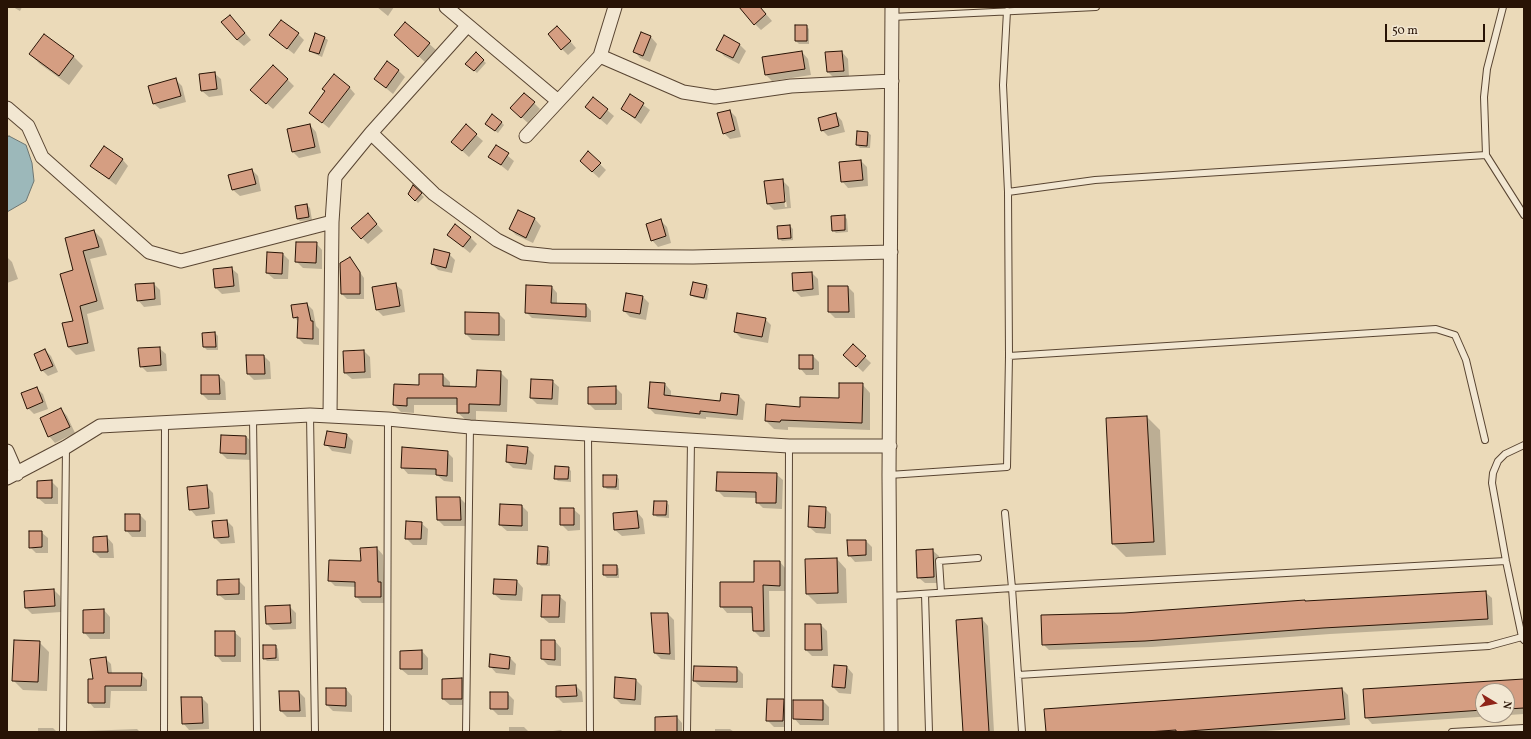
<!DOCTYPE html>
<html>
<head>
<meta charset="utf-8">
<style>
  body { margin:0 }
  #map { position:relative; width:1531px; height:739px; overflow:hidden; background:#ebdab9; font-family:Vollkorn,serif }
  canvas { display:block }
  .frame { position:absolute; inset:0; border:8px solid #281305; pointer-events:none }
  .north { position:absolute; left:1475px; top:683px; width:40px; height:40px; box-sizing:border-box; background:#f2e7d2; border:1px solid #a19280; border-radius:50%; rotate:100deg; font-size:11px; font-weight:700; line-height:16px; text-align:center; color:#281305 }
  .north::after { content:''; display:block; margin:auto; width:14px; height:18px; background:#8f2418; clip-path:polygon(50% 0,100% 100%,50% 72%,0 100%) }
  .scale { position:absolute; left:1385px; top:24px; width:100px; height:18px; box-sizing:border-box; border:2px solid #281305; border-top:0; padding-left:5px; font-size:12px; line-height:14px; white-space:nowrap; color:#281305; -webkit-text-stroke:3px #f2e7d2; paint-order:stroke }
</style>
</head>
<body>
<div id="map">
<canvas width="1531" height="739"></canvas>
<div class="frame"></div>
<div class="north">N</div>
<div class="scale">50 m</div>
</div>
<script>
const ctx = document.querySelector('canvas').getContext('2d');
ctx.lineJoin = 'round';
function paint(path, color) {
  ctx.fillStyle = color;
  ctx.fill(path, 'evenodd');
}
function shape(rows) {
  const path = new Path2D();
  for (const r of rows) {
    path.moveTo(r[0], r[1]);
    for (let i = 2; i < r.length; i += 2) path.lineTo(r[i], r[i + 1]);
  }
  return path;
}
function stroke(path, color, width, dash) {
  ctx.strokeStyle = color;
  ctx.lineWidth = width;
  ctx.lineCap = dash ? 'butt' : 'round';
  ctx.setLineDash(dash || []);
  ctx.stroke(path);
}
const water = shape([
  [9,136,26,145,32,163,34,181,26,201,7,212,7,137,9,136]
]);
paint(water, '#9cb8ba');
stroke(water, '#6e7672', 1);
paint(shape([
  [13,7,22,7,20,11],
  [377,7,394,7,388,16],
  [745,7,760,7,772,21,761,30,755,24],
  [236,22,251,40,244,46,237,40],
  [406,23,436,50,425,62,395,35],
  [806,26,809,29,809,44,799,44,796,41],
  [563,33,576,48,568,55,562,49],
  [642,33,651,37,657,44,650,62,640,58,634,51],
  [298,34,304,40,294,54,270,35],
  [325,38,328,40,322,57,313,53,310,51],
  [739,44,746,51,739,64,724,56,718,49],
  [802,52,808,59,811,75,772,81,766,75],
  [842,52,848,59,849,77,834,78,828,72],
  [30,54,74,57,83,66,69,85,40,64],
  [476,54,486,63,477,73,467,64],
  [399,71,405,77,393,94,375,79],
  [214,73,221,79,223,95,209,97,202,91,200,74],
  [287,79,294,86,273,109,258,96],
  [176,80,182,86,186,102,160,109,153,103],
  [349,87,355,94,329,128,310,113],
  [630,95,650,110,641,124,622,109],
  [593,98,614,116,607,125,593,113],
  [534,103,540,109,528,123,518,114],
  [730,111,736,117,741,137,730,139,724,133],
  [836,114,842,121,845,132,828,136,822,130],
  [501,122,504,125,498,133,489,127],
  [310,125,316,132,321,153,299,158,293,152],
  [466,126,483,141,469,157,459,148],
  [868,133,871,135,870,148,860,148,857,145],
  [496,146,514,161,508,171,489,156],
  [122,159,128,166,116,185,91,166],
  [861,161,867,167,868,186,848,188,842,181],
  [600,164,606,170,599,178,587,167],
  [252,170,258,176,261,191,240,196,233,190],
  [782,180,789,187,791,208,774,210,768,204],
  [782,186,784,186,787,207,785,207],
  [413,187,424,197,418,203,409,194],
  [307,205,310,208,312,220,300,221,298,219],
  [519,212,535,219,541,226,533,243,516,235,510,229],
  [844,216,847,219,848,232,836,233,833,230],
  [660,220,667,227,671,243,658,247,652,240],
  [374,221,383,231,368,244,362,238],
  [790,226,793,229,793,240,782,241,779,238],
  [94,231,102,239,107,255,90,259,104,309,87,314,95,351,76,355,68,347,75,322,75,271,66,239],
  [448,235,471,238,477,244,470,253],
  [316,243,322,250,322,269,303,268,296,261],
  [283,254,289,260,288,279,274,279,267,273],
  [449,254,455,260,452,273,438,270,432,263],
  [7,257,12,262,18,279,7,283],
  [350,258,364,278,364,299,347,299,342,294],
  [231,268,238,274,240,292,222,294,216,288],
  [812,273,818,279,819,295,801,297,794,290],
  [154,284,160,290,161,305,144,307,138,300],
  [395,284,402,290,405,312,383,316,377,310],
  [707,286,709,289,707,300,694,297,691,294],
  [552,287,557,293,557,304,586,305,591,311,591,322,532,318,526,312],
  [829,287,848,287,854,293,855,318,835,318,829,312],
  [643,297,649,303,646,320,630,317,624,311],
  [307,304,313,310,316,326,319,329,319,345,304,344,298,338,299,322,294,317],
  [466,313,499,314,505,320,505,341,472,340,466,334],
  [765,319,771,325,768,343,741,338,735,332],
  [215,333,218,336,218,350,207,350,204,347,203,334],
  [853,346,871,363,863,372,845,355],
  [159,348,166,354,167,371,147,372,141,366],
  [45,350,51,356,58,372,48,376,42,370],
  [364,351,370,357,371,378,352,379,345,373],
  [247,356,264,356,270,362,271,379,254,380,248,374],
  [813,356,819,362,819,375,806,375,800,368],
  [500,372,508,380,507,412,476,411,476,420,466,420,458,413,458,405,414,405,414,413,401,412,394,405,420,386,443,375,450,382,450,388,477,388],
  [219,376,225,382,226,400,208,400,202,394],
  [552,381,559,387,558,405,537,404,531,398],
  [651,383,665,384,671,391,671,397,721,402,739,396,745,402,743,420,706,417,706,419,655,414,649,408],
  [862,384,870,393,870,430,788,427,788,430,774,429,766,421,800,408,840,399],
  [615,387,622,394,622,410,595,410,589,404,589,388],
  [36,388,43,394,48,409,34,414,28,408],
  [61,409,67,416,75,433,55,443,49,436],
  [1147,417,1160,430,1166,555,1126,557,1113,544],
  [347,435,353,441,351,454,332,451,326,444],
  [246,436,252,443,252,460,227,459,221,453],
  [527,448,534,455,532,470,513,468,507,462],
  [447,452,453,458,453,482,444,481,437,475,408,474,402,467],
  [568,468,571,471,571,482,558,481,555,478],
  [776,474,783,480,782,509,763,508,757,502,757,498,724,497,717,490],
  [616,476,619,479,619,490,607,489,604,486],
  [51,481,58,488,58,504,45,504,38,498],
  [206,486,213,493,215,514,196,516,190,509],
  [460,498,466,504,467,526,444,526,438,520],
  [666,502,669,505,669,518,657,517,654,514],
  [522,506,528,512,528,531,507,531,500,525],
  [825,508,831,514,831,534,816,533,809,527],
  [573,509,580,515,580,530,568,531,561,524],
  [637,512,643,519,645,534,622,536,615,530],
  [140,515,146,521,146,537,132,537,126,530],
  [227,521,233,527,235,543,221,544,215,538],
  [421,523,428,529,427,545,413,545,406,538],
  [41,532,48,538,48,553,36,553,30,547],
  [107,537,113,544,114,558,100,558,94,552],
  [866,541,872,547,872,561,855,562,849,555],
  [377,548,383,555,384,586,387,589,387,603,362,603,356,596,356,587,335,586,329,580,362,562],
  [547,548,550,551,550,566,541,566,538,563],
  [932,550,939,556,940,583,925,583,918,577],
  [837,559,846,569,847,603,817,604,807,594,806,560],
  [780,562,786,569,786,591,769,591,770,637,760,637,754,631,753,613,727,613,721,606],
  [617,566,619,569,619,578,607,578,604,575],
  [238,580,245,587,245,600,225,600,218,594],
  [517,581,523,588,522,601,501,600,494,594],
  [54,590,60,596,61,612,32,614,26,608],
  [1485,592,1492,598,1493,625,1330,634,1152,647,1049,650,1043,644,1124,614,1305,601,1306,602],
  [559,596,566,602,565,623,549,623,542,617],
  [289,606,296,613,296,629,273,630,267,624],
  [104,610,110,617,110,639,90,639,84,632],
  [668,614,674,620,675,660,661,659,655,653],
  [982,619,988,626,994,732,964,732],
  [806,625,821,625,827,631,828,656,812,656,806,650],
  [234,632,241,638,241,662,222,662,216,655],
  [542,641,555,641,561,648,561,666,548,665,542,659],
  [39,642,49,652,47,691,23,690,13,680],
  [275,646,278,649,279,661,267,661,264,658],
  [422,651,428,658,428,675,408,675,401,669],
  [105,658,111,664,112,674,141,674,147,680,147,691,111,691,110,708,94,708,89,702,94,680],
  [510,658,516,664,515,675,496,673,490,666],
  [847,667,853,674,851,694,839,693,833,687],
  [737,668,743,674,743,688,701,687,694,681],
  [616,678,636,680,642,686,641,705,621,704,615,698],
  [462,679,468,686,468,705,450,705,443,699],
  [1524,680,1524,714,1372,724,1366,717],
  [1483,691,1507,691,1507,715,1483,715],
  [576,686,582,692,583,702,563,703,557,697],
  [346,689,352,696,352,712,333,711,327,705],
  [1342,689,1348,695,1350,725,1252,732,1047,732],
  [299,692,305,698,306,717,287,717,281,711],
  [507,693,514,700,513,715,498,715,491,708],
  [202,698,208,704,209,729,189,730,183,723],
  [783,700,790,707,789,727,774,727,767,720],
  [823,701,829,707,829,725,800,725,794,718],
  [677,717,682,723,682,732,656,732],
  [509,727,524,727,529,732,509,732],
  [38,728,53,728,57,732,38,732],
  [137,729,140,732,86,732,86,731],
  [715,729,730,729,734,732,715,732],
  [561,730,563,732,545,732]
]), '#0003');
const building = shape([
  [739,7,760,7,766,14,754,25,739,7],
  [230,15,245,33,237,40,221,22,230,15],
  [281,20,299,33,287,49,269,35,281,20],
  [405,22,430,43,418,57,394,35,405,22],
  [795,25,807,25,807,41,795,41,795,25],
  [557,26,571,41,561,50,548,34,557,26],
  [641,32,651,36,643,56,633,52,641,32],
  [315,33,325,37,319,54,309,51,315,33],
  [44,34,74,56,59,76,29,54,44,34],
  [724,35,740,44,733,58,716,50,724,35],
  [802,51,805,69,765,75,762,57,802,51],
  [842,51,844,71,827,72,825,52,842,51],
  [476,52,484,60,474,71,465,64,476,52],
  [387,61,399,70,386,88,374,79,387,61],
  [273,65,288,79,266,104,250,90,273,65],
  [215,72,217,89,201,91,199,74,215,72],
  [334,74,350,87,322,123,309,113,325,91,322,89,334,74],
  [176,78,181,96,153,104,148,86,176,78],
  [524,93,535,102,521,118,510,108,524,93],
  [630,94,644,103,635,118,621,109,630,94],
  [593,97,608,109,600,119,585,107,593,97],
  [730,110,735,130,723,134,717,113,730,110],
  [836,113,839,126,821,131,818,118,836,113],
  [492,114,502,122,495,131,485,124,492,114],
  [310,124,315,147,292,152,287,129,310,124],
  [466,124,477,134,462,151,451,142,466,124],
  [857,131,868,132,867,146,856,145,857,131],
  [496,145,509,153,501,165,488,157,496,145],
  [104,146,123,159,109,179,90,166,104,146],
  [588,151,601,163,592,172,580,161,588,151],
  [861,160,863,180,841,182,839,162,861,160],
  [252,169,256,184,232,190,228,175,252,169],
  [783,179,785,202,767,204,764,181,783,179],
  [413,185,422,193,415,201,408,194,413,185],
  [307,204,309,217,297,219,295,206,307,204],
  [518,210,535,218,526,238,509,229,518,210],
  [368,213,377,224,361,239,351,228,368,213],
  [845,215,845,230,832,231,831,216,845,215],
  [661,219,666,236,651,241,646,224,661,219],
  [455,224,471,237,463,247,447,235,455,224],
  [790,225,791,238,778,239,777,226,790,225],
  [94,230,99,247,83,251,97,301,80,306,88,343,68,347,62,323,73,321,60,274,73,270,65,238,94,230],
  [296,242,317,242,316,263,295,262,296,242],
  [434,249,450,253,446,268,431,264,434,249],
  [267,252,283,253,282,274,266,273,267,252],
  [350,257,360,272,360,294,341,294,340,263,350,257],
  [232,267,234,286,215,288,213,269,232,267],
  [812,272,813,289,793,291,792,273,812,272],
  [693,282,707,285,704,298,690,295,693,282],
  [154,283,155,299,137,301,135,284,154,283],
  [396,283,400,306,376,310,372,287,396,283],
  [526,285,552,286,551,303,586,304,586,317,525,313,526,285],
  [828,286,848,286,849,312,828,312,828,286],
  [626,293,643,296,640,314,623,311,626,293],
  [307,303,311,321,313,321,313,339,297,338,298,317,293,318,291,305,307,303],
  [465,312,499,313,499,335,465,334,465,312],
  [737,313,766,318,762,337,734,332,737,313],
  [215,332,216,347,203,347,202,333,215,332],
  [853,344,866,356,856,367,843,355,853,344],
  [160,347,161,365,140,367,138,348,160,347],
  [45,349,53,366,41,371,34,354,45,349],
  [364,350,365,372,344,373,343,351,364,350],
  [246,355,264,355,265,374,247,374,246,355],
  [799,355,813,355,813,369,799,369,799,355],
  [477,370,501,371,500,405,469,404,469,413,457,413,457,398,407,398,407,406,393,405,394,384,419,385,419,374,443,374,443,386,476,387,477,370],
  [201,375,219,375,220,394,201,394,201,375],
  [531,379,553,380,552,399,530,398,531,379],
  [650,382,665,383,664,395,720,401,721,393,739,395,737,415,700,411,700,414,648,408,650,382],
  [839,383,863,383,862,423,781,420,780,422,765,421,766,404,800,407,800,397,839,398,839,383],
  [616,386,616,404,588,404,588,387,616,386],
  [37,387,43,402,27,409,21,393,37,387],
  [61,408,70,427,48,437,40,418,61,408],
  [1147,416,1154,542,1112,544,1106,418,1147,416],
  [327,431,347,434,345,448,324,445,327,431],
  [221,435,246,436,246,454,220,453,221,435],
  [507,445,528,447,526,464,506,462,507,445],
  [402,447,448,451,447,476,436,475,436,469,401,468,402,447],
  [555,466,569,467,568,479,554,479,555,466],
  [717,472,777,473,776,503,756,503,756,492,716,491,717,472],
  [603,475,617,475,616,487,603,487,603,475],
  [52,480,52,498,37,498,37,481,52,480],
  [207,485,209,508,189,510,187,487,207,485],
  [436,497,460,497,461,520,437,520,436,497],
  [654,501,667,501,666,515,653,515,654,501],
  [500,504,522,505,522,526,499,525,500,504],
  [809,506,826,507,825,528,808,527,809,506],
  [560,508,574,508,574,525,560,525,560,508],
  [637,511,639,528,614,530,613,513,637,511],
  [125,514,140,514,140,531,125,531,125,514],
  [227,520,229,537,214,538,212,521,227,520],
  [406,521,422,522,421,539,405,539,406,521],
  [29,531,42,531,42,547,29,548,29,531],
  [107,536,108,552,93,552,93,537,107,536],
  [847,540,866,540,866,555,848,556,847,540],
  [538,546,548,547,547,564,537,564,538,546],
  [377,547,378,582,381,582,381,597,355,597,355,582,328,581,329,560,361,561,360,548,377,547],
  [933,549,934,577,917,578,916,550,933,549],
  [837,558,838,593,806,594,805,559,837,558],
  [754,561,780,561,780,586,763,585,764,631,753,631,752,607,720,607,720,582,754,582,754,561],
  [603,565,617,565,617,575,603,575,603,565],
  [239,579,239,594,217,595,217,580,239,579],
  [494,579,517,580,516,595,493,594,494,579],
  [54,589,55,606,25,608,24,591,54,589],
  [1486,591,1488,619,1323,628,1145,641,1042,645,1041,615,1124,613,1305,600,1305,601,1486,591],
  [542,595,560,595,559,617,541,617,542,595],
  [290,605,291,623,266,624,265,606,290,605],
  [104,609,104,633,83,633,83,610,104,609],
  [651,613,668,613,670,654,654,653,651,613],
  [982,618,989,732,963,732,956,620,982,618],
  [805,624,821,624,822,650,805,650,805,624],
  [215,631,235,631,235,656,215,656,215,631],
  [14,640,40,641,38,682,12,681,14,640],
  [541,640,555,640,555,660,541,659,541,640],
  [263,645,276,645,276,658,263,659,263,645],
  [422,650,422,669,400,669,400,651,422,650],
  [490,654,510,657,509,669,489,667,490,654],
  [106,657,108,673,142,673,141,686,105,686,105,703,88,703,88,679,93,679,90,659,106,657],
  [834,665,847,666,845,688,832,687,834,665],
  [694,666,737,667,737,682,693,681,694,666],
  [615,677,636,679,635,700,614,698,615,677],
  [462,678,462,699,442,699,442,679,462,678],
  [1524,679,1524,708,1507,709,1507,691,1483,691,1483,710,1365,718,1363,689,1524,679],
  [576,685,577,696,556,697,556,686,576,685],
  [326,688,346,688,346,706,326,705,326,688],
  [1342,688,1345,719,1176,732,1176,730,1147,732,1046,732,1044,709,1342,688],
  [279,691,299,691,300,711,280,711,279,691],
  [490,692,508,692,508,709,490,709,490,692],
  [181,697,202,697,203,723,182,724,181,697],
  [767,699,784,699,783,721,766,721,767,699],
  [793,700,823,700,823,720,793,719,793,700],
  [677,716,677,732,655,732,655,717,677,716]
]);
paint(building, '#d59e82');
stroke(building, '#281305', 1);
const service = shape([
  [1503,7,1487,69,1484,97,1486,155,1524,215],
  [892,17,1096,7],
  [1008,192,1095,180,1486,155],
  [1009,356,1436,329,1455,335,1466,360,1485,440],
  [310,415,315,732],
  [253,418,257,732],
  [588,434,590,732],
  [889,475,1007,467,1009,356,1008,192,1003,85,1007,11],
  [1005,513,1012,588,1022,732],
  [941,592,939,561,978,558],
  [925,594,929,732],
  [890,596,1012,588,1506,561],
  [1524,640,1522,637,1506,561,1492,483,1493,473,1498,461,1505,454,1524,445],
  [1018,675,1489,646,1522,637],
  [63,732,66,447],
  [164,732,165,423],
  [387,732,388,419],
  [466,732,470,427],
  [687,732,691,440],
  [788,732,789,446],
  [1452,732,1524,728]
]);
const minor = shape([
  [446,7,558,101],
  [600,56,683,92,715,97,791,86,892,81],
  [7,108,28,126,42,157,149,252,181,261,332,222],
  [371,133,434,194,497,240,523,253,551,256,693,257,891,252],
  [526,136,600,56,615,7],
  [330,416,332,222,335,177,371,133,467,26],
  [7,451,17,474],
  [7,478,66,447,100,426,310,415,388,419,470,427,789,446,890,446],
  [891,732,889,475,892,7]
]);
stroke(service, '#594532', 8);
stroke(minor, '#594532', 15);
stroke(service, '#f2e7d2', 6);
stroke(minor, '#f2e7d2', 13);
</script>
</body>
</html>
